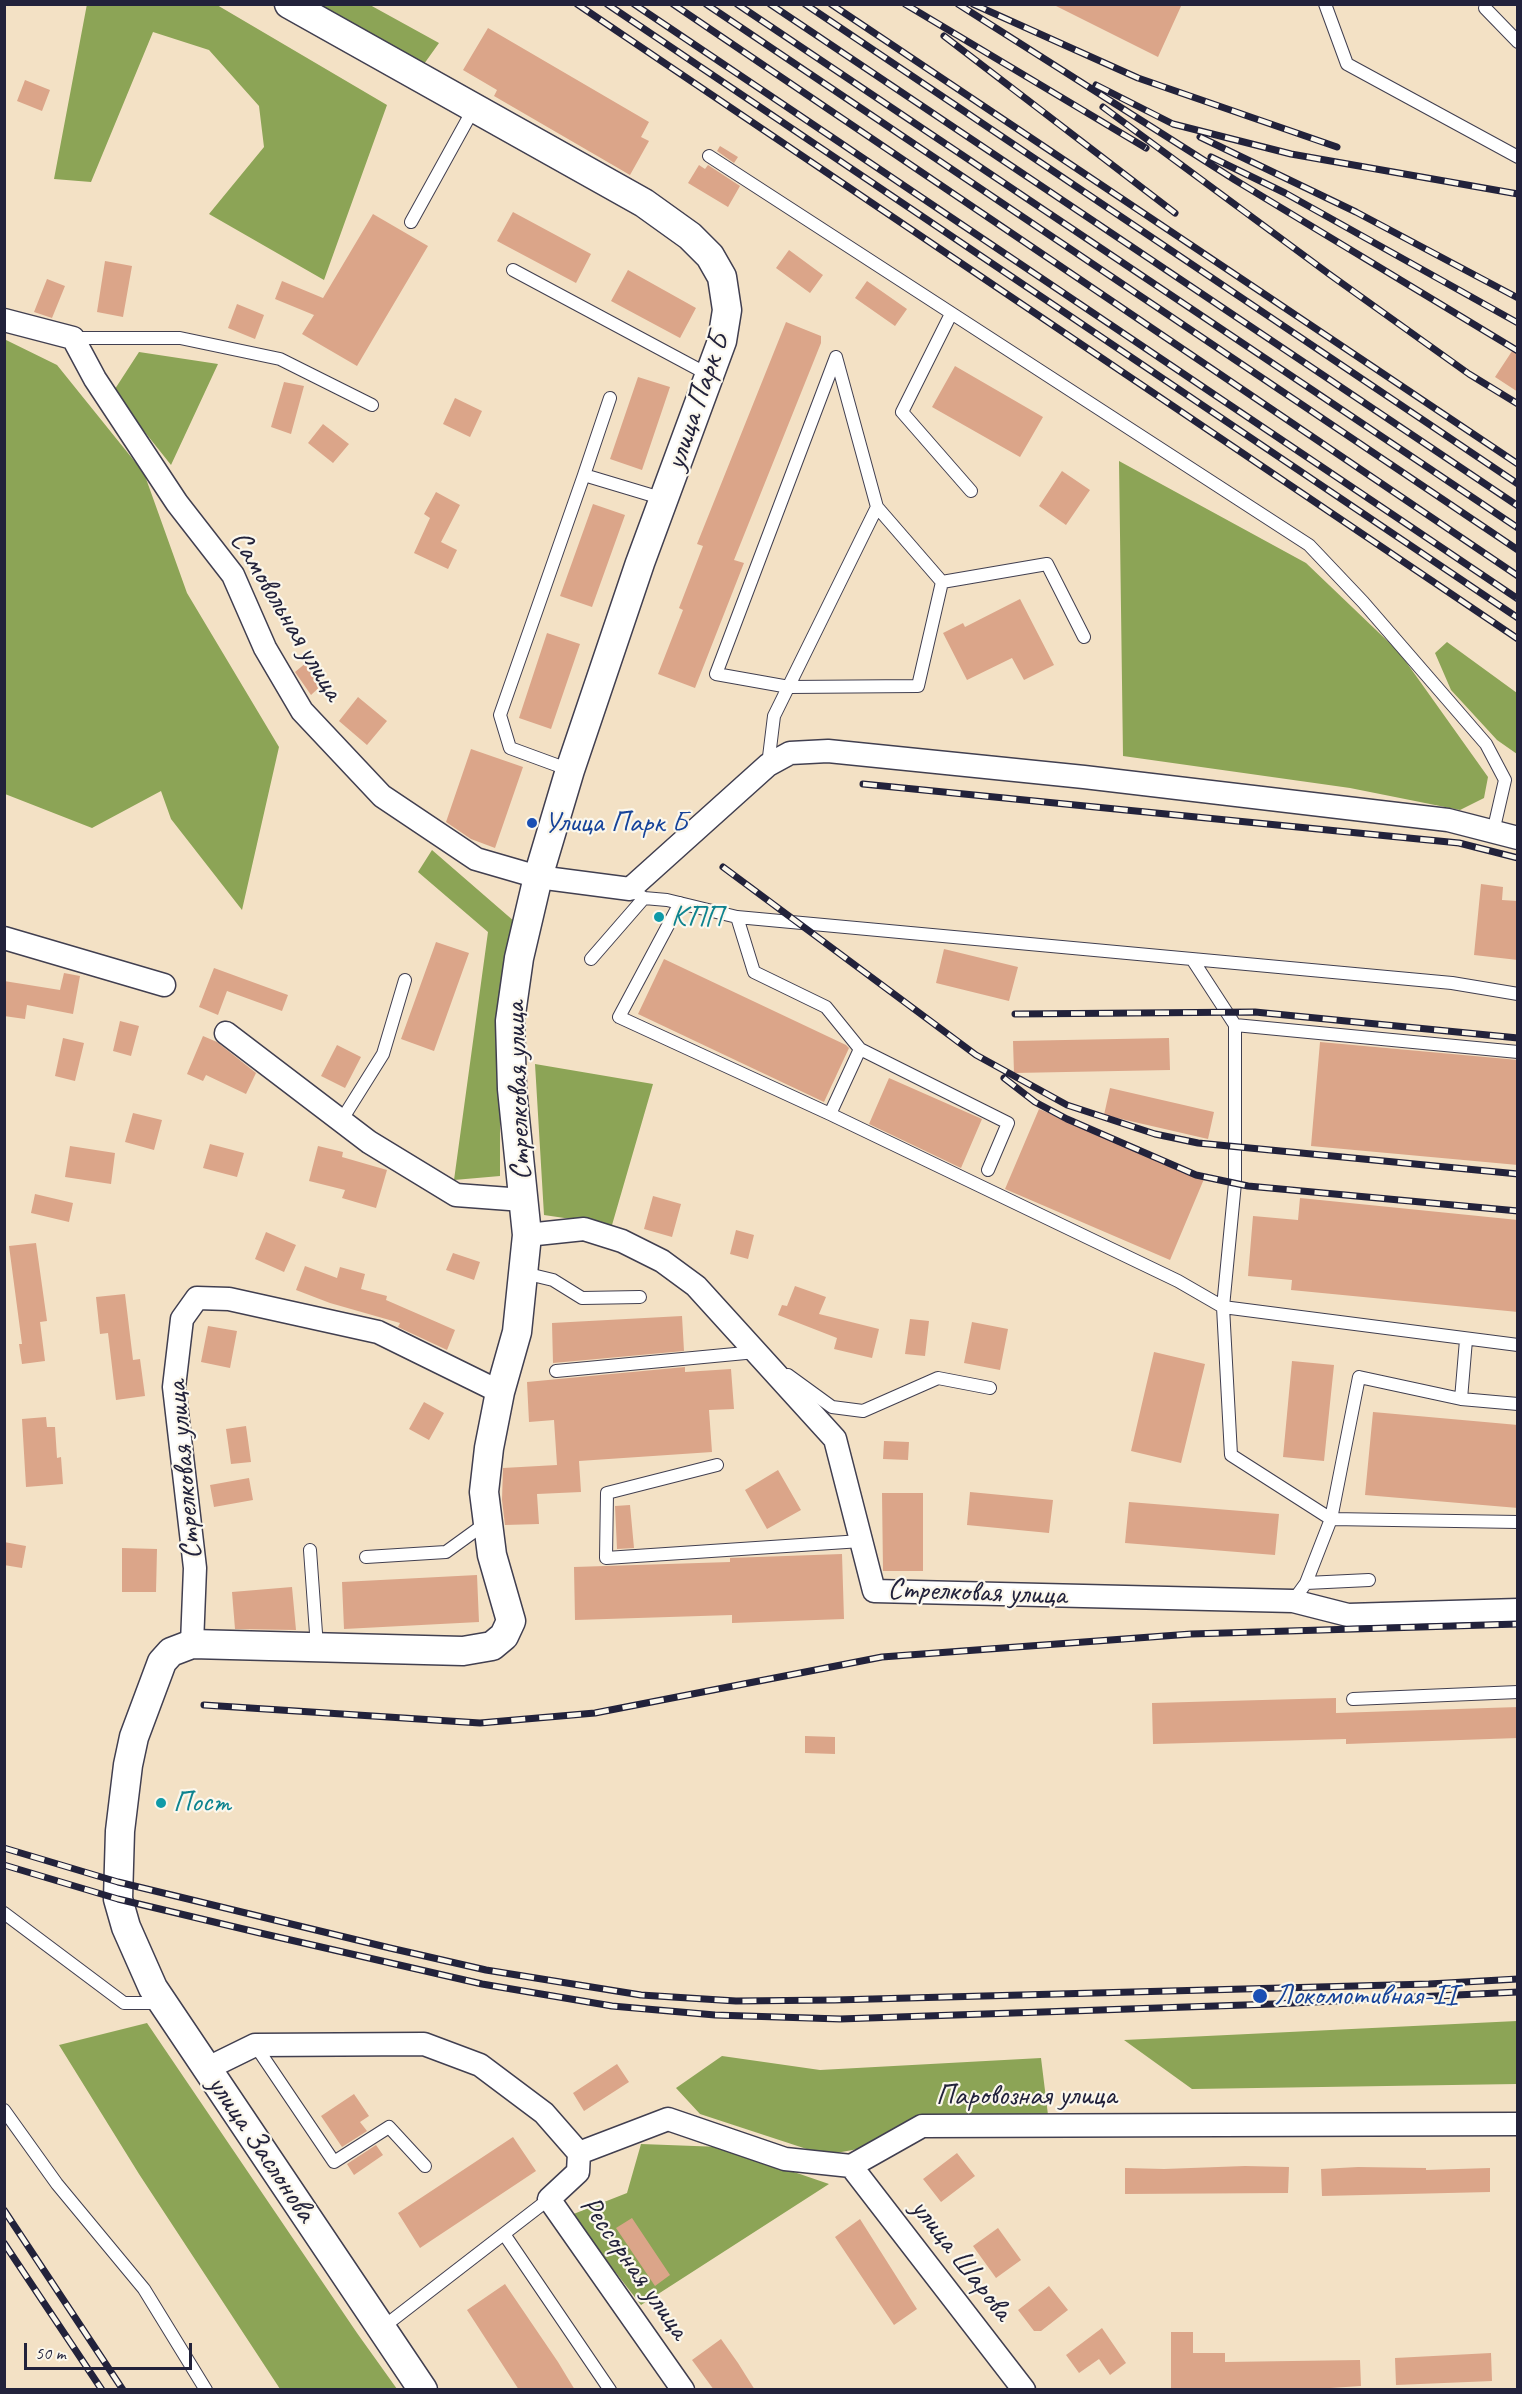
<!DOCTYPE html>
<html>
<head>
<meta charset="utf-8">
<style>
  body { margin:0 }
  #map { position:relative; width:1522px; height:2394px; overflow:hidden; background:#f3e1c5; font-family:Caveat,sans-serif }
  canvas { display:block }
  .frame { position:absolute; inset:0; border:6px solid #22223b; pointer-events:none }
  .scale { position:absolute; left:24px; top:2343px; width:168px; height:27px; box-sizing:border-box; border:3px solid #22223b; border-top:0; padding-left:8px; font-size:18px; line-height:21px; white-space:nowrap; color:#22223b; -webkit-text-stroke:4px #fbf7ec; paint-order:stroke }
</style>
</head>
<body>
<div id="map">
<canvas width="1522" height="2394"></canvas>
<div class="frame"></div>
<div class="scale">50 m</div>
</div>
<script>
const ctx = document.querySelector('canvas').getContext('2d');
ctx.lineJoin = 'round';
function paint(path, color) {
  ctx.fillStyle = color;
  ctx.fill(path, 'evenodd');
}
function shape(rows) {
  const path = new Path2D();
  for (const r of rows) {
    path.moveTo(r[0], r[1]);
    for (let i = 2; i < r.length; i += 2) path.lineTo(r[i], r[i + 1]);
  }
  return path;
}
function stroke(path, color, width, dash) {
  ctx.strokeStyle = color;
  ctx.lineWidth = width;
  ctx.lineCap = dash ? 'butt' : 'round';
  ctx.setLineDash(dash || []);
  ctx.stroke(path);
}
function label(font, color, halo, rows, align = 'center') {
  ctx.font = font + ' Caveat,sans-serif';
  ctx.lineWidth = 4.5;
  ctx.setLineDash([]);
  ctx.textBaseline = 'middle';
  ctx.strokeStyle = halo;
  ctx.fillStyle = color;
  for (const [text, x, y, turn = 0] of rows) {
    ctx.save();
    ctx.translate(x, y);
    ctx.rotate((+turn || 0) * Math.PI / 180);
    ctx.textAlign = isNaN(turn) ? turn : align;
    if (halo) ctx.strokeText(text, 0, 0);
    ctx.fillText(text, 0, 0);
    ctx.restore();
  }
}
paint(shape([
  [87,4,217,5,387,105,324,280,209,214,264,147,259,106,209,50,153,32,91,182,54,179],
  [299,5,370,5,439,43,419,71],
  [4,339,57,365,144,473,187,593,279,747,242,910,171,819,161,791,92,828,5,794],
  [139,352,218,364,171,465,113,392],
  [1119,461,1306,563,1399,652,1488,777,1484,798,1460,810,1350,788,1123,756],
  [1447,642,1517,693,1517,754,1497,740,1451,690,1435,653],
  [432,850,515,922,500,1037,500,1176,454,1180,488,932,418,872],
  [535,1064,653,1084,612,1225,544,1215],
  [1517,2021,1517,2084,1192,2089,1124,2040],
  [147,2023,357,2333,397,2389,280,2389,139,2174,59,2045],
  [722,2056,820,2070,1041,2058,1048,2115,927,2119,858,2149,825,2155,700,2114,676,2088],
  [641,2144,721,2147,829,2184,641,2305,571,2215,627,2193]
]), '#8ca456');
paint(shape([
  [1052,4,1182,4,1158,57],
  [488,28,649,122,641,137,649,141,630,175,494,96,497,90,463,70],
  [25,80,50,90,42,111,17,101],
  [720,146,738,157,734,163,717,151],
  [699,165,705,169,708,165,740,186,728,207,688,183],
  [513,212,591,254,576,283,497,241],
  [373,214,428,246,357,366,302,334,314,315,275,299,282,281,323,298],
  [789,250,823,275,810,293,776,268],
  [105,261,132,266,123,317,97,312],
  [628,270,696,308,680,338,611,301],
  [47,279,65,286,52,318,34,312],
  [867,281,907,309,895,326,855,298],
  [237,304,264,315,255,339,228,328],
  [786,322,821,336,821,343,734,560,744,563,695,688,658,674,683,610,679,608,703,546,697,544],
  [1518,342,1518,392,1495,377],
  [955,366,1043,417,1020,457,932,407],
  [638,377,670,387,642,470,610,459],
  [284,382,304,386,291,434,271,427],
  [455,398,482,411,470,437,443,424],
  [323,424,349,444,333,463,308,443],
  [1062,471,1090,490,1066,525,1039,506],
  [436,492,460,505,441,542,457,550,448,569,414,553,430,518,424,514],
  [593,504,625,515,592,607,560,596],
  [1020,599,1054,665,1024,680,1012,658,967,680,943,633,963,623,965,627],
  [547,633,580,644,551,729,519,718],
  [307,662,325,682,311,695,295,672],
  [358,697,387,721,367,745,339,721],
  [471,749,523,767,495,848,471,839,446,822],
  [1481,884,1503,887,1502,900,1518,901,1518,960,1474,955],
  [436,942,469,953,434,1051,401,1039],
  [944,949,1018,967,1009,1001,936,983],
  [664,959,846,1045,849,1048,824,1102,638,1014],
  [214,968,288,995,282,1011,227,991,218,1015,199,1007],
  [64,973,80,976,73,1014,27,1005,25,1019,4,1016,4,981,60,990],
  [120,1021,139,1026,131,1056,113,1051],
  [203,1036,217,1042,256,1073,246,1094,206,1075,203,1081,187,1074],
  [63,1038,84,1043,75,1081,55,1076],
  [1169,1038,1170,1070,1014,1073,1013,1041],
  [1320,1042,1518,1060,1518,1165,1311,1146],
  [337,1045,361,1057,345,1088,321,1076],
  [889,1078,982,1119,961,1168,869,1124],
  [1110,1088,1214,1112,1208,1139,1104,1115],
  [1039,1109,1204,1179,1170,1260,1005,1189],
  [133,1113,162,1120,154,1150,125,1142],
  [210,1144,244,1153,237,1177,203,1168],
  [70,1146,115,1153,111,1184,65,1177],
  [318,1146,343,1152,342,1157,387,1170,376,1208,342,1198,345,1190,309,1181],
  [35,1194,73,1203,69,1222,31,1213],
  [653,1196,681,1204,672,1237,644,1229],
  [1300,1198,1518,1220,1518,1312,1291,1290,1292,1280,1248,1276,1253,1216,1298,1220],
  [736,1230,754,1235,748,1259,730,1254],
  [266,1232,296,1245,284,1272,255,1259],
  [36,1243,47,1321,40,1322,45,1361,22,1364,19,1344,22,1344,9,1246],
  [453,1253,480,1262,474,1280,446,1270],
  [305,1266,337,1278,340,1267,365,1274,361,1289,387,1296,386,1300,455,1330,447,1350,398,1327,400,1323,330,1303,296,1290],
  [795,1286,826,1297,819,1314,879,1329,872,1358,834,1349,837,1338,778,1315,782,1305,787,1306],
  [125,1294,133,1360,140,1359,145,1396,116,1400,108,1333,100,1334,96,1297],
  [682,1316,684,1351,553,1363,552,1323],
  [910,1319,929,1321,925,1356,905,1354],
  [972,1322,1008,1329,1000,1370,964,1363],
  [208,1326,237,1331,230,1368,201,1362],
  [1154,1352,1205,1364,1181,1463,1131,1451],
  [1292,1361,1334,1365,1324,1461,1283,1457],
  [685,1367,685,1372,731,1369,734,1409,709,1410,712,1452,579,1461,581,1492,537,1494,539,1524,505,1525,502,1500,503,1468,557,1465,554,1420,529,1422,527,1382],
  [424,1402,444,1413,429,1440,409,1429],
  [1373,1412,1518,1425,1518,1508,1365,1495],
  [46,1417,47,1427,55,1427,57,1458,61,1457,63,1484,26,1487,22,1419],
  [246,1426,251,1462,231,1464,226,1429],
  [884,1441,909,1442,908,1460,883,1459],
  [778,1470,801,1510,767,1529,745,1490],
  [249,1478,253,1500,214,1507,210,1485],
  [970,1492,1053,1500,1049,1533,967,1525],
  [882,1493,923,1493,923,1571,883,1571],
  [1129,1502,1279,1514,1275,1555,1125,1543],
  [630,1505,634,1548,617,1549,615,1506],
  [4,1542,26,1546,22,1568,4,1565],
  [122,1548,157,1549,156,1592,122,1592],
  [842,1554,844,1619,732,1623,732,1615,575,1620,574,1567,730,1562,730,1558],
  [477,1575,479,1622,344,1629,342,1582],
  [292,1587,296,1630,235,1629,232,1592],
  [1336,1698,1336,1713,1518,1707,1518,1738,1346,1744,1346,1739,1153,1744,1152,1703],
  [805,1736,835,1737,835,1754,805,1753],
  [617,2064,629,2082,584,2111,573,2093],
  [354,2094,369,2116,360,2122,367,2131,342,2147,321,2116],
  [513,2137,536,2171,420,2248,398,2213],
  [376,2145,383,2155,354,2175,347,2164],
  [957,2153,975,2176,941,2202,923,2179],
  [1245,2166,1289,2167,1288,2193,1125,2194,1125,2168,1164,2169],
  [1358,2167,1426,2168,1426,2170,1490,2168,1490,2192,1322,2196,1321,2169],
  [632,2218,670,2275,655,2286,616,2228],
  [860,2219,917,2309,894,2325,835,2237],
  [998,2228,1021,2260,996,2278,973,2246],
  [505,2284,558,2362,575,2390,519,2390,467,2310],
  [1049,2286,1068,2310,1041,2331,1034,2331,1018,2310],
  [1102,2328,1126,2363,1110,2375,1099,2359,1079,2373,1066,2355],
  [1171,2332,1193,2332,1193,2353,1225,2353,1225,2362,1360,2360,1361,2386,1300,2390,1171,2390],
  [721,2339,738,2363,755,2390,714,2390,692,2360],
  [1491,2353,1492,2381,1396,2385,1395,2358]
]), '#dba589');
const service = shape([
  [1325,4,1347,64,1518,157],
  [1485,8,1518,42],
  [709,156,1309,545,1363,602,1486,744,1505,780,1493,832],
  [411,222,474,108],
  [513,270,709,375],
  [951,314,902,412,971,491],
  [73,338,180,338,280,359,372,405],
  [836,357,716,674,789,687,918,686,942,582,877,507],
  [584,475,610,398],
  [942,582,1047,564,1084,637],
  [768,765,774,716,877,507,836,357],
  [570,770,510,748,500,715,584,475,664,499],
  [630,889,644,898,667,900,737,917,1452,983,1518,994],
  [680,903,619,1017,830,1114,1178,1281,1223,1307,1518,1345],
  [737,917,754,972,826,1007,860,1049,1008,1123,988,1170],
  [591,959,644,898],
  [1192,959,1235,1025],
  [1518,1052,1235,1025,1235,1183,1223,1307,1231,1455,1331,1519,1518,1522],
  [830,1114,860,1049],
  [341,1121,383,1054,405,980],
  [524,1273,553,1280,582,1298,640,1297],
  [556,1371,756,1352],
  [788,1375,832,1407,863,1411,938,1378,990,1388],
  [1461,1399,1466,1340],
  [717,1465,607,1493,606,1558,861,1541],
  [310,1550,317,1647],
  [366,1557,446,1552,486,1523],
  [1306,1583,1369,1580],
  [1293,1601,1306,1583,1331,1519,1359,1377,1461,1399,1518,1404],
  [1353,1699,1518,1692],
  [4,1913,124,2003,160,2003],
  [255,2045,334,2162,389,2127,425,2166],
  [4,2110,57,2184,144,2289,206,2390],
  [504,2234,610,2390],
  [382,2328,549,2199]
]);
const minor = shape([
  [4,320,73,338,95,379,177,503,233,575,265,648,302,711,382,796,476,859,538,877,630,889,768,765,790,753,828,751,1084,777,1448,820,1518,838],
  [4,938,164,985],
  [226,1033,369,1142,456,1195,523,1200],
  [527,1235,584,1229,622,1241,662,1261,696,1286,835,1439,874,1591,1293,1601,1348,1615,1518,1610],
  [192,1644,195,1568,174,1387,182,1319,197,1298,229,1299,378,1332,500,1392],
  [206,2069,255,2045,424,2044,480,2065,544,2113,579,2153,668,2119,785,2159,851,2166,922,2126,1518,2124],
  [579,2153,578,2172,549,2199,683,2390],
  [851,2166,1024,2390]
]);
const tertiary = shape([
  [289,4,644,203,690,236,710,256,722,277,727,310,722,341,640,563,570,770,538,877,519,958,510,1021,512,1089,527,1235,517,1332,500,1392,489,1448,484,1492,492,1555,511,1621,504,1636,492,1646,463,1651,192,1644,171,1652,162,1662,134,1737,128,1765,120,1831,118,1899,126,1927,153,1988,423,2390]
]);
stroke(service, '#413f50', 14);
stroke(minor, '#413f50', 25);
stroke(tertiary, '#413f50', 31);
stroke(service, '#fff', 12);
stroke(minor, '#fff', 22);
stroke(tertiary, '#fff', 28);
const rail = shape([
  [577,4,1518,639],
  [607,4,1518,618],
  [634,4,1518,599],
  [673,4,1518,576],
  [706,4,1518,550],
  [737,4,1518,528],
  [770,4,1518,506],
  [805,4,1518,484],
  [831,4,1518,464],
  [905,4,1146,148],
  [958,4,1235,180,1518,351],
  [973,4,1138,78,1337,147],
  [944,36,1175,213],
  [1096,85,1173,124,1291,154,1518,194],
  [1103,107,1329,274,1469,374,1518,404],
  [1200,137,1356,212,1518,298],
  [1211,157,1285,193,1518,323],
  [863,784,1459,843,1518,858],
  [723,867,976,1055,1067,1105,1155,1134,1198,1143,1518,1174],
  [1015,1014,1255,1012,1518,1038],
  [1004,1078,1035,1102,1067,1119,1196,1175,1248,1186,1518,1211],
  [204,1705,480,1723,595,1713,882,1657,1191,1634,1518,1624],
  [4,1848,118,1882,390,1948,486,1970,641,1995,736,2001,835,2000,1429,1984,1518,1979],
  [4,1865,118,1899,260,1933,482,1984,612,2006,715,2015,840,2019,1273,2004,1518,1992],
  [4,2210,123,2390],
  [4,2243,102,2390]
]);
stroke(rail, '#22223b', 7);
stroke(rail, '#fbf7ec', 4.5, [14]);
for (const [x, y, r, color] of [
  [532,823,6,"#1a4fb4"],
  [659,917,6,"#0f9aa8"],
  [161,1803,6,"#0f9aa8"],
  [1260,1996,8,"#1a4fb4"]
]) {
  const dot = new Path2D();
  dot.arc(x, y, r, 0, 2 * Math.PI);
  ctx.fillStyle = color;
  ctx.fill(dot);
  stroke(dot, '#fbf7ec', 2);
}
label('30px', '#22223b', '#fbf7ec', [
  ["улица Парк Б",698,402,-71],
  ["Самовольная улица",286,616,59],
  ["Стрелковая улица",519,1091,-92],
  ["Стрелковая улица",185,1470,-95],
  ["Стрелковая улица",977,1593,2],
  ["Паровозная улица",1026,2096],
  ["улица Заслонова",261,2149,56],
  ["улица Шарова",961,2260,52],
  ["Рессорная улица",634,2268,55]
]);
label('30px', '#164399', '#fbf7ec', [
  ["Улица Парк Б",544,823],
  ["Локомотивная-II",1274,1996]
], 'left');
label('30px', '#0d838f', '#fbf7ec', [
  ["КПП",671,917],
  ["Пост",173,1803]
], 'left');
</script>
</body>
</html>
